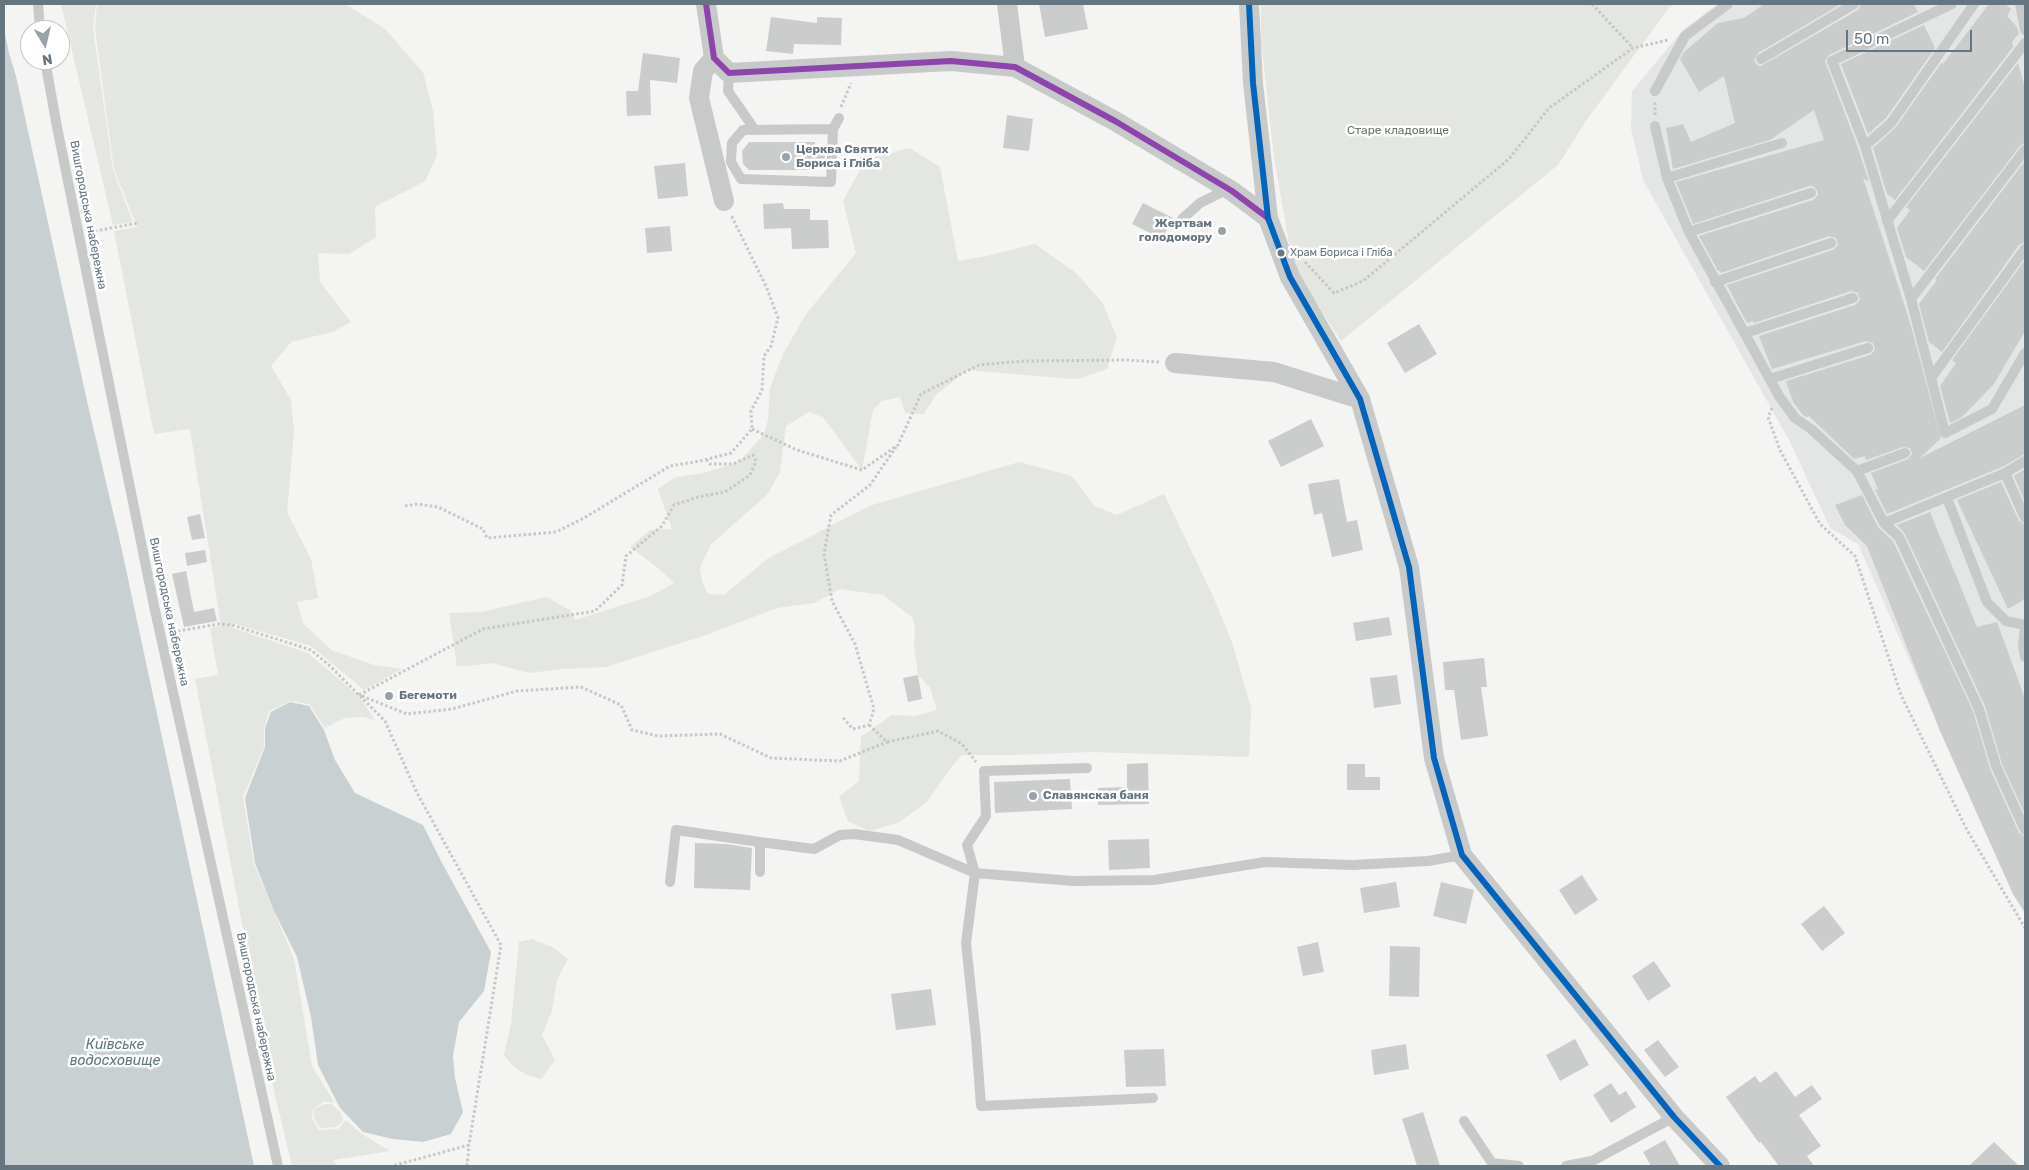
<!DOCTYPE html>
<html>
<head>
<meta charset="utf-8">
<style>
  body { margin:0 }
  #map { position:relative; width:2029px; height:1170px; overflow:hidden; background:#f4f4f2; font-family:Rubik,sans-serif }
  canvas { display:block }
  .frame { position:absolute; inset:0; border:5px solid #657681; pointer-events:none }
  .north { position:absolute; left:20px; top:20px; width:50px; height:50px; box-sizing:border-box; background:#fff; border:1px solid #c1c8cd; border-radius:50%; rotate:171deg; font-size:14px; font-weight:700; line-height:20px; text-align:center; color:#657681 }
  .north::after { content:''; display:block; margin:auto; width:18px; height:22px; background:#97a2a9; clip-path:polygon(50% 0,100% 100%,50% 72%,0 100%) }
  .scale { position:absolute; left:1846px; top:30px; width:126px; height:22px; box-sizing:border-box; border:2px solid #657681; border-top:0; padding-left:6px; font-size:15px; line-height:18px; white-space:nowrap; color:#657681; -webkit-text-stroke:4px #fff; paint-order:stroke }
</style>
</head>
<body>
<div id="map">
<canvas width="2029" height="1170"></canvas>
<div class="frame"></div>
<div class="north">N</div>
<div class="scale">50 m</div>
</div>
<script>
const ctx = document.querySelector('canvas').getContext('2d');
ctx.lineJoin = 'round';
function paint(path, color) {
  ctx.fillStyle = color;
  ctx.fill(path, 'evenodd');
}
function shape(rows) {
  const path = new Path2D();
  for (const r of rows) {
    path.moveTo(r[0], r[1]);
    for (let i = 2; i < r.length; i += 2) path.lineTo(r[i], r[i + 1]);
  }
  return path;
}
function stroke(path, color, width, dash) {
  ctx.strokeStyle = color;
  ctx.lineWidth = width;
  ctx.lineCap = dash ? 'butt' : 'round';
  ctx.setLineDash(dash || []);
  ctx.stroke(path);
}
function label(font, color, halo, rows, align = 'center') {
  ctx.font = font + ' Rubik,sans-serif';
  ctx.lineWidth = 5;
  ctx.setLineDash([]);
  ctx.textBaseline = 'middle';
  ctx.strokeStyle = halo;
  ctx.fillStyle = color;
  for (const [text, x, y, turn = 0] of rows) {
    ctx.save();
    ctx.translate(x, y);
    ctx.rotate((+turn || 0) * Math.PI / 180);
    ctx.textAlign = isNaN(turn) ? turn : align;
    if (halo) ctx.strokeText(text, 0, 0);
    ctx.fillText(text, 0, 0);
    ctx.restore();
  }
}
paint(shape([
  [1717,4,2025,4,2025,913,2013,894,1858,544,1830,528,1789,440,1643,180,1631,128,1632,91,1682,31]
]), '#e4e5e5');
paint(shape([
  [61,4,96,4,93,28,113,170,133,222,113,225],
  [97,4,345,4,384,28,423,72,433,111,437,156,425,181,375,207,376,237,349,254,318,253,320,282,351,322,332,332,291,342,271,366,291,400,294,431,287,512,311,559,318,598,297,602,303,623,331,650,374,665,402,669,364,690,311,646,232,623,233,628,308,653,359,696,375,720,363,717,345,718,325,728,309,704,290,701,269,711,264,728,264,747,243,797,254,864,294,959,312,1066,334,1102,323,1102,313,1109,312,1119,319,1130,338,1129,346,1120,362,1134,390,1151,333,1160,337,1166,292,1166,275,1095,195,679,218,675,210,628,221,626,190,429,154,434,114,231,137,227,114,169,95,28],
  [1261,4,1676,4,1669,8,1588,118,1558,165,1341,341,1293,267,1274,157,1261,40],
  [910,148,940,167,958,261,986,256,1035,244,1076,273,1102,302,1117,337,1107,369,1081,378,1072,379,967,370,936,395,924,414,905,413,900,397,882,401,873,410,862,470,823,417,809,412,786,426,780,472,768,494,711,544,700,568,702,581,708,594,724,595,767,559,869,506,1019,462,1072,476,1094,506,1117,515,1164,494,1213,596,1233,645,1251,708,1249,757,1092,752,1011,755,962,755,949,770,927,802,898,823,869,831,848,821,839,797,859,781,861,737,892,715,915,716,937,710,930,688,918,674,914,647,915,630,913,618,883,595,840,589,814,603,777,608,706,635,606,667,562,669,529,673,492,663,466,666,457,666,449,613,481,612,546,597,570,610,575,620,651,596,674,583,658,568,630,547,650,530,672,529,658,489,676,477,704,473,739,462,764,434,768,420,770,388,783,354,806,314,856,253,843,201,866,159],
  [532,939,554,948,568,959,557,980,552,1011,542,1035,555,1060,541,1079,527,1075,515,1068,504,1055,511,1024,519,942],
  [324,1104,332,1104,341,1113,343,1121,336,1127,320,1128,314,1118,314,1109]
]), '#e4e6e1');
paint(shape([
  [4,6,5,34,9,53,16,76,87,401,121,546,254,1166,4,1166],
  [290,702,309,706,324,730,335,760,355,793,423,825,442,863,491,952,484,991,459,1022,453,1056,455,1078,463,1112,451,1134,423,1142,393,1139,363,1132,340,1108,318,1065,311,1017,297,957,274,911,255,863,245,798,265,747,265,728,271,712]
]), '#c8d0d2');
paint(shape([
  [1039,4,1083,4,1088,29,1045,37],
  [1764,4,1841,4,1758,53,1754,60,1757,65,1761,66,1858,10,1861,4,1914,4,1918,12,1829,55,1825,61,1858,148,1869,182,1863,178,1909,319,1941,438,1920,458,2025,405,2025,454,2002,467,1887,514,1875,490,1878,489,1871,473,1908,459,1912,454,1910,448,1903,447,1866,460,1865,456,1854,459,1809,416,1806,417,1803,415,1793,402,1786,381,1870,355,1875,350,1873,343,1866,341,1772,369,1759,336,1855,305,1860,300,1858,293,1851,291,1754,323,1753,321,1747,323,1727,285,1833,250,1838,245,1836,238,1829,236,1721,273,1720,271,1718,271,1699,236,1813,200,1818,195,1817,190,1813,186,1809,186,1693,224,1676,182,1824,140,1814,110,1770,140,1673,169,1666,128,1683,124,1691,142,1735,123,1724,76,1699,92,1680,59,1684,52,1718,23,1744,18],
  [1989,4,2005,4,2011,9,2007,16,2017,27,2019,33,2012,42,2013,47,1895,200,1887,194,1873,148,1896,127,1942,62,1943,64],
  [771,17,817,23,817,17,842,18,841,45,794,44,793,54,766,51],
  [1924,25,1935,48,1886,118,1868,134,1841,64],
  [643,53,680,58,677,83,650,80,651,115,627,116,626,91,638,91],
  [2018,63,2025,88,2025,143,2020,146,1924,271,1906,257,1897,228,1910,210,1906,207],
  [1007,115,1033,119,1029,151,1003,148],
  [749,142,815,142,815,148,825,148,825,163,815,163,815,170,749,170,743,164,742,151],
  [2025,161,2025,242,2019,245,1942,352,1929,342,1919,304,1937,280,1935,279],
  [685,163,688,196,658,199,654,166],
  [783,203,784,209,810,209,810,220,828,220,829,248,792,249,791,228,764,229,763,204],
  [1143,203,1173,218,1162,239,1132,224],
  [670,226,672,251,647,253,645,228],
  [2025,260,2025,331,1994,384,1962,417,1950,423,1940,386,1956,363,1952,360],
  [1419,324,1437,354,1405,373,1387,343],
  [1311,419,1324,446,1281,467,1268,441],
  [2025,469,2025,502,2014,476],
  [1339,479,1347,522,1357,520,1363,550,1332,557,1322,513,1314,515,1308,484],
  [2001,482,2019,521,2025,525,2025,599,2008,609,1957,500],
  [1862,495,1878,527,1893,541,1973,711,1990,769,2019,833,2025,837,2025,913,2013,894,1940,731,1867,546,1845,525,1835,505],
  [1930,512,1977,627,1997,622,2025,699,2025,814,2002,764,1985,706,1905,534,1897,525],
  [200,514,205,538,192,540,187,517],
  [205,550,207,562,187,566,185,553],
  [186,571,194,612,214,608,217,621,184,627,172,574],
  [1389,617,1392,635,1356,641,1353,623],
  [1484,658,1487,687,1481,687,1488,736,1461,740,1454,690,1445,690,1443,662],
  [918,675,922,699,908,702,903,678],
  [1397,675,1401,704,1374,708,1370,678],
  [1148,763,1149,804,1098,805,1098,788,1127,787,1127,764],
  [1347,764,1365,764,1365,777,1380,777,1380,790,1347,790],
  [1070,779,1072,809,995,813,994,782],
  [1149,839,1150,868,1109,870,1108,840],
  [695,843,727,844,752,848,750,890,694,888],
  [1582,875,1598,900,1575,915,1559,890],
  [1396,882,1400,907,1364,913,1360,888],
  [1441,882,1474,890,1466,924,1433,916],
  [1824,906,1845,933,1822,951,1801,924],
  [1318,942,1324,972,1303,976,1297,947],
  [1390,946,1420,947,1419,997,1389,996],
  [1654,961,1671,986,1648,1001,1632,976],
  [931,989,936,1025,896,1030,891,994],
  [1575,1039,1589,1065,1560,1081,1546,1055],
  [1658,1040,1679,1067,1665,1077,1644,1050],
  [1406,1044,1409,1069,1374,1075,1371,1050],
  [1164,1049,1166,1086,1126,1087,1124,1050],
  [1776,1071,1795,1097,1812,1085,1822,1099,1799,1115,1821,1146,1807,1156,1814,1166,1779,1166,1761,1142,1759,1143,1726,1097,1755,1076,1760,1083],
  [1611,1083,1619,1095,1626,1091,1636,1107,1611,1123,1593,1095],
  [1423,1112,1440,1166,1417,1166,1402,1119],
  [1665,1140,1680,1166,1651,1166,1643,1152],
  [1994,1142,2019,1166,1969,1166]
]), '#cbcccc');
stroke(shape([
  [1592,4,1633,48],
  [841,107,851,83],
  [1655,115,1655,101],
  [90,232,138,223],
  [1305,262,1334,293,1363,281,1509,159,1549,108,1633,48,1668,40],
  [1772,408,1768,417,1780,450,1820,524,1855,556,1901,695,1967,830,2025,928],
  [752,429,797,450,862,470,898,445,921,394,979,365,1024,361,1125,360,1159,362],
  [405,506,418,504,438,507,483,529,487,538,556,532,584,518,670,466,700,461,731,453,752,429,751,411,762,390,764,356,771,346,778,318,766,286,731,215],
  [173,632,219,624,232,625,311,650,330,666,385,721,417,793,501,945,469,1145,392,1166],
  [359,695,483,629,595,611,622,585,626,556,662,526,674,505,698,497,725,492,750,475,756,461,753,455,733,464,710,464,706,459],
  [362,696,407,714,452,709,517,691,581,687,621,705,632,730,658,736,720,734,771,758,840,761,887,742],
  [843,718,853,729,869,725,874,709,855,644,832,601,824,554,831,515,870,485,896,447],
  [869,725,887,742,938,731,962,744,976,762],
  [467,1166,469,1145]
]), '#c6c7c8', 3, [2.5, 2.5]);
stroke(shape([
  [38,4,40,30],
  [1952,4,1832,61,1865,146,1911,299,1945,433,1992,409,2025,353],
  [2020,4,2025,30],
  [1761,59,1854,4],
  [45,60,57,127,154,606,278,1166],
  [729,73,728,91,755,130],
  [1655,91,1685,36,1728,4],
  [1655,126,1667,178,1689,232,1779,396,1795,418,1811,429,1857,471,1884,523,2005,473,2025,461],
  [833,129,831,182,741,179,731,162,732,143,743,130,833,129,839,118],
  [1865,146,1891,123,1974,4],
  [1667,178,1782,143],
  [1182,219,1200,203,1228,189],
  [1887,221,2025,43],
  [1689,232,1811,193],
  [1715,282,1831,243],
  [1911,299,2025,150],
  [1745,333,1853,298],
  [1931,378,2025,249],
  [1770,379,1868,348],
  [1857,471,1905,453],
  [2005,473,2025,518],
  [1947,498,1987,602,2006,621,2025,625],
  [1884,523,1899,537,1979,709,1996,766,2025,830],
  [2025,626,2023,646,2025,657],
  [760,872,760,842,814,849,840,835,854,834,898,840,975,873],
  [975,873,967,845,986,816,984,771,1087,768],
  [670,882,676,830,760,842],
  [1153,1098,981,1106,976,1038,966,943,975,873,1073,881,1154,880,1265,862,1353,865,1428,861,1462,855],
  [1464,1121,1492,1163,1519,1166],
  [1566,1166,1592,1161,1674,1117]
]), '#c8caca', 10);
stroke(shape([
  [706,4,714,58,729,73,951,61,1015,67,1115,121,1232,191,1268,218],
  [1007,4,1015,67],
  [1249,4,1253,83,1268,218,1290,277,1360,399,1409,567,1434,758,1462,855,1674,1117,1720,1166],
  [714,58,703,71,699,98,724,201],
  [1175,363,1274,372,1360,399]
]), '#c8caca', 20);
stroke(shape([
  [706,4,714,58,729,73,951,61,1015,67,1115,121,1232,191,1268,218]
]), '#8e44ad', 6);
stroke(shape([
  [1249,4,1253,83,1268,218,1290,277,1360,399,1409,567,1434,758,1462,855,1674,1117,1720,1166]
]), '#0065bd', 6);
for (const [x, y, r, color] of [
  [786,157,5,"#97a2a9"],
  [1222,231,5,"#97a2a9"],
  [1281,253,4.5,"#657681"],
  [389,696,5,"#97a2a9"],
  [1033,796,5,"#97a2a9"]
]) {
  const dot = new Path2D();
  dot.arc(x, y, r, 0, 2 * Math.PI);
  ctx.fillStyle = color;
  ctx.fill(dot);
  stroke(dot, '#fff', 2);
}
label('11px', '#657681', '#fff', [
  ["Храм Бориса і Гліба",1290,253]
], 'left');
label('12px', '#697864', '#fff', [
  ["Старе кладовище",1398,131]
]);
label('bold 12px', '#657681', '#fff', [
  ["Церква Святих",796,150],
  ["Бориса і Гліба",796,164],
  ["Жертвам",1212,224,"right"],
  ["голодомору",1212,238,"right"],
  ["Бегемоти",399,696],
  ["Славянская баня",1043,796]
], 'left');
label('12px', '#657681', '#fff', [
  ["Вишгородська набережна",88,215,79],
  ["Вишгородська набережна",169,612,78],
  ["Вишгородська набережна",256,1007,78]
]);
label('italic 14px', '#61777e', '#fff', [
  ["Київське",115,1045],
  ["водосховище",115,1061]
]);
</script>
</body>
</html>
